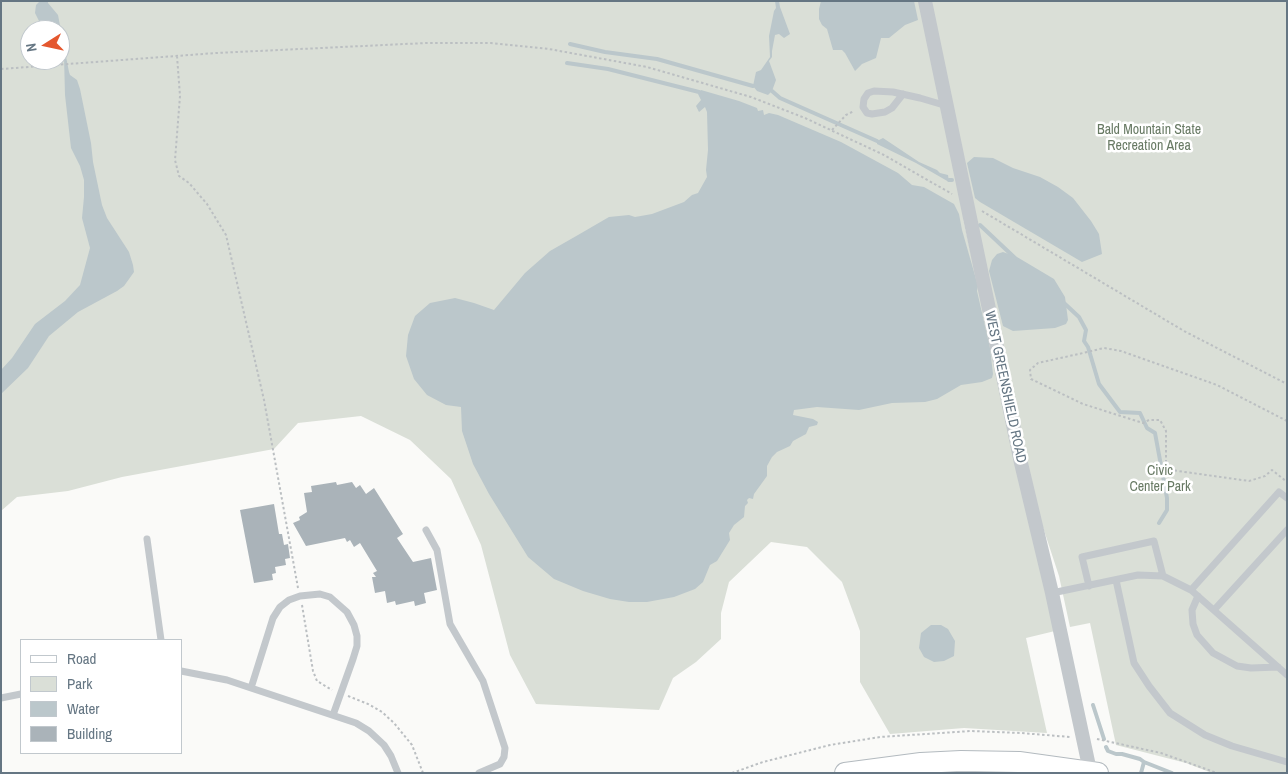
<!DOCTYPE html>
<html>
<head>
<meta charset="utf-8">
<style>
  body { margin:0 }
  #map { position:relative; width:1288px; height:774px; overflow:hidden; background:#fafaf8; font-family:"Archivo Narrow",sans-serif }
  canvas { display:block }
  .frame { position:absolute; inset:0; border:2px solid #657683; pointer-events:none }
  .legend { position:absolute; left:20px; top:639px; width:162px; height:115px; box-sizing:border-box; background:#fff; border:1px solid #c1c8cd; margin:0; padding:6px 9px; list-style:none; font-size:15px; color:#657683 }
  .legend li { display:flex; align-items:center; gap:10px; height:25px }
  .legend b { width:25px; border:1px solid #c1c8cd }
  .north { position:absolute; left:20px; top:20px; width:50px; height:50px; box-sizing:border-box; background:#fff; border:1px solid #c1c8cd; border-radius:50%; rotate:260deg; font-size:14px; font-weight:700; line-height:20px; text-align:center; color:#657683 }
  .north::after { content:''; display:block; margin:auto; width:18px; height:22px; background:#e4572e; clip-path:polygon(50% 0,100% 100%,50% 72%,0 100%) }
</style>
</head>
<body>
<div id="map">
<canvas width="1288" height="774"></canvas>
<div class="frame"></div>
<ul class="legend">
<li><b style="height:6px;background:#fff"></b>Road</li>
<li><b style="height:14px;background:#dadfd7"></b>Park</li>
<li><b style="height:14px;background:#bbc7cb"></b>Water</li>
<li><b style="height:14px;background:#aab3b9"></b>Building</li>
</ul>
<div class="north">N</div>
</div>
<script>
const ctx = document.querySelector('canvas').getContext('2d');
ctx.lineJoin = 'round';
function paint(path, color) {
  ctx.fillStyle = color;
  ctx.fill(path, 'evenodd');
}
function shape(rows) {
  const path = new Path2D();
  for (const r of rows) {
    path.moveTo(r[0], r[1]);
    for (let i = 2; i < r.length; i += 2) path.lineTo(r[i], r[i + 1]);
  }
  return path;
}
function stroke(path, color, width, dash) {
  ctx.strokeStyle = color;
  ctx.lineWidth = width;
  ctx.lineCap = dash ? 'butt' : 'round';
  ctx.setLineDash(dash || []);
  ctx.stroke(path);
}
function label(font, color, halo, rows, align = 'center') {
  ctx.font = font + ' "Archivo Narrow",sans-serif';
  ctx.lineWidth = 5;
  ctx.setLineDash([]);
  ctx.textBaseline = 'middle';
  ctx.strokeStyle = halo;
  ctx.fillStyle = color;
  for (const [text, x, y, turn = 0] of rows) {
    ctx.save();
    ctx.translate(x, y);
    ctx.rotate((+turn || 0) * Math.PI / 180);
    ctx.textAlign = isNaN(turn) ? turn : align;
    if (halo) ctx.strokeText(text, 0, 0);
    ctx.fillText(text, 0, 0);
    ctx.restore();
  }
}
paint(shape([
  [1,1,1287,1,1287,773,1212,773,1186,763,1116,745,1090,623,1070,627,1059,576,1036,506,963,218,1055,631,1026,638,1047,733,964,728,890,734,860,682,860,631,842,582,807,547,771,542,729,582,721,613,721,639,696,662,673,678,659,710,536,704,510,655,481,545,451,479,410,440,361,416,298,423,274,449,122,477,68,491,17,497,1,511],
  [30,30,60,30,60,60,30,60]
]), '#dadfd7');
paint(shape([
  [40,1,48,1,48,3,58,15,69,72,70,75,77,80,80,89,91,143,93,162,102,205,107,218,129,252,133,265,134,272,124,286,117,291,78,312,49,336,28,368,1,394,1,370,12,358,35,324,65,301,80,285,90,248,82,218,84,197,84,180,80,166,71,148,65,95,64,57,60,54,60,30,43,29,35,13,36,5],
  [775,1,779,1,780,7,790,34,784,38,779,34,775,35,772,51,772,57,769,61,776,80,772,91,768,95,757,91,753,86,756,72,761,70,770,57,769,36,774,11,776,8],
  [821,1,914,1,918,20,905,25,889,38,881,38,876,58,862,64,855,71,845,53,842,50,833,50,827,29,822,25,819,19,819,9],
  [701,90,739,101,757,108,758,111,763,110,764,115,769,113,778,115,841,142,898,173,912,185,924,187,954,204,959,214,962,230,978,286,977,291,990,348,993,374,992,378,982,382,961,385,937,399,925,402,892,403,859,410,817,407,794,410,793,415,813,419,818,422,817,425,809,427,806,434,793,441,790,446,777,452,772,457,767,466,767,476,754,494,753,499,749,498,747,500,748,503,745,506,744,517,734,525,729,533,730,540,717,561,710,565,703,582,695,589,674,597,647,602,629,602,610,599,583,591,554,579,528,557,489,494,473,464,462,431,461,407,446,405,427,395,414,379,406,356,408,335,415,316,430,303,455,298,474,303,494,310,525,273,550,251,578,235,609,217,629,215,635,217,652,214,684,202,692,195,698,193,707,177,706,170,708,150,707,112,705,107,699,112,696,106,701,100,698,94],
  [883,138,919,162,937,170,940,173,948,175,949,182,916,163,877,144,877,141],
  [974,157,993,158,1013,168,1040,177,1058,187,1073,198,1091,221,1099,234,1102,254,1082,262,980,202,975,198,967,163],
  [1003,252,1017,257,1054,279,1065,297,1068,320,1066,324,1055,328,1013,331,1003,326,989,271,992,260,997,254],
  [931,625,941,625,948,629,955,641,954,656,944,661,934,662,924,657,919,648,921,633]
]), '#bbc7cb');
stroke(shape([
  [570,44,605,52,657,59,753,86],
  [567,63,608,69,699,92],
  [772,91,780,98,877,141],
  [949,180,952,180],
  [980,225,1015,258],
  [1064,303,1079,317,1086,330,1084,341,1088,347,1099,384,1120,412,1140,413,1147,428,1155,433,1167,498,1167,510,1159,523],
  [1093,705,1104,739],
  [1106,747,1108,751,1116,754,1122,754,1140,759,1144,762,1172,773],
  [1141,773,1144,762]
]), '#bbc7cb', 4);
paint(shape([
  [336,482,337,485,352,482,356,488,360,485,366,494,374,488,403,534,397,538,413,562,431,558,437,590,424,593,426,603,415,606,414,601,396,605,395,601,387,603,385,591,375,593,372,577,376,577,373,573,377,571,360,543,354,547,350,540,347,542,345,538,306,546,293,523,300,520,299,517,307,512,304,493,312,492,311,486],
  [274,504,279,534,282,534,284,545,288,544,290,558,285,559,286,565,275,567,276,573,272,574,273,580,254,583,240,510]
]), '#aab3b9');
const secondary = shape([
  [845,773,921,763,961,761,1019,762,1098,773]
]);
stroke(secondary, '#b3babf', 22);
stroke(shape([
  [177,56,180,96,175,160,179,176,189,183,207,204,226,235,264,400,298,588],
  [1,69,216,53,426,43,491,43,549,49,647,67,751,97,805,118,884,155,952,194],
  [832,130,846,115,854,111],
  [982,211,1184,331,1287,384],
  [1287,421,1217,385,1121,351,1104,348,1083,353,1038,363,1030,370,1031,379,1083,404,1143,423,1149,420,1160,420,1166,431,1166,462,1171,470,1249,481,1265,476,1272,470,1287,482],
  [302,605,313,671,317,681,332,690],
  [348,696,368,704,382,712,394,723,412,745,423,773],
  [1097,739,1161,753,1217,773],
  [732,773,763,762,830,745,880,737,971,731,1021,733,1070,737]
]), '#bbbfc2', 2, [2.5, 2.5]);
stroke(shape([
  [903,94,892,108,885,112,872,114,867,113,863,107,864,99,868,93,874,91,893,92,920,98,947,106],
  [426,530,437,550,450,624,483,681,505,748,504,757,500,764,479,773],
  [147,539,161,640],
  [1116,580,1134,663,1149,686,1170,713,1205,735,1232,746,1287,762],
  [1089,586,1082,557,1154,541,1163,576],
  [1191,590,1279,492,1287,498],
  [1052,593,1138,575,1163,576,1191,590,1287,675],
  [1198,596,1192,610,1193,624,1197,635,1213,653,1237,666,1251,668,1278,667],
  [1214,610,1287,530],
  [181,671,227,680,356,723,369,731,384,745,391,756,398,773],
  [251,688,273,618,280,607,289,600,300,596,320,594,330,597,347,612,354,625,357,636,357,646,353,659,333,715],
  [1,698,21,694]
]), '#c3c8cc', 7);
stroke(shape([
  [925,1,1021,463,1052,593,1090,771]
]), '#c3c8cc', 14);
stroke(secondary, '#fff', 20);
label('14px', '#687a64', '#fff', [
  ["Bald Mountain State",1149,130],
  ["Recreation Area",1149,146],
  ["Civic",1160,471],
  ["Center Park",1160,487]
]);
label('14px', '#657683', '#fff', [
  ["WEST GREENSHIELD ROAD",1005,387,78]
]);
</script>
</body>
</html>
